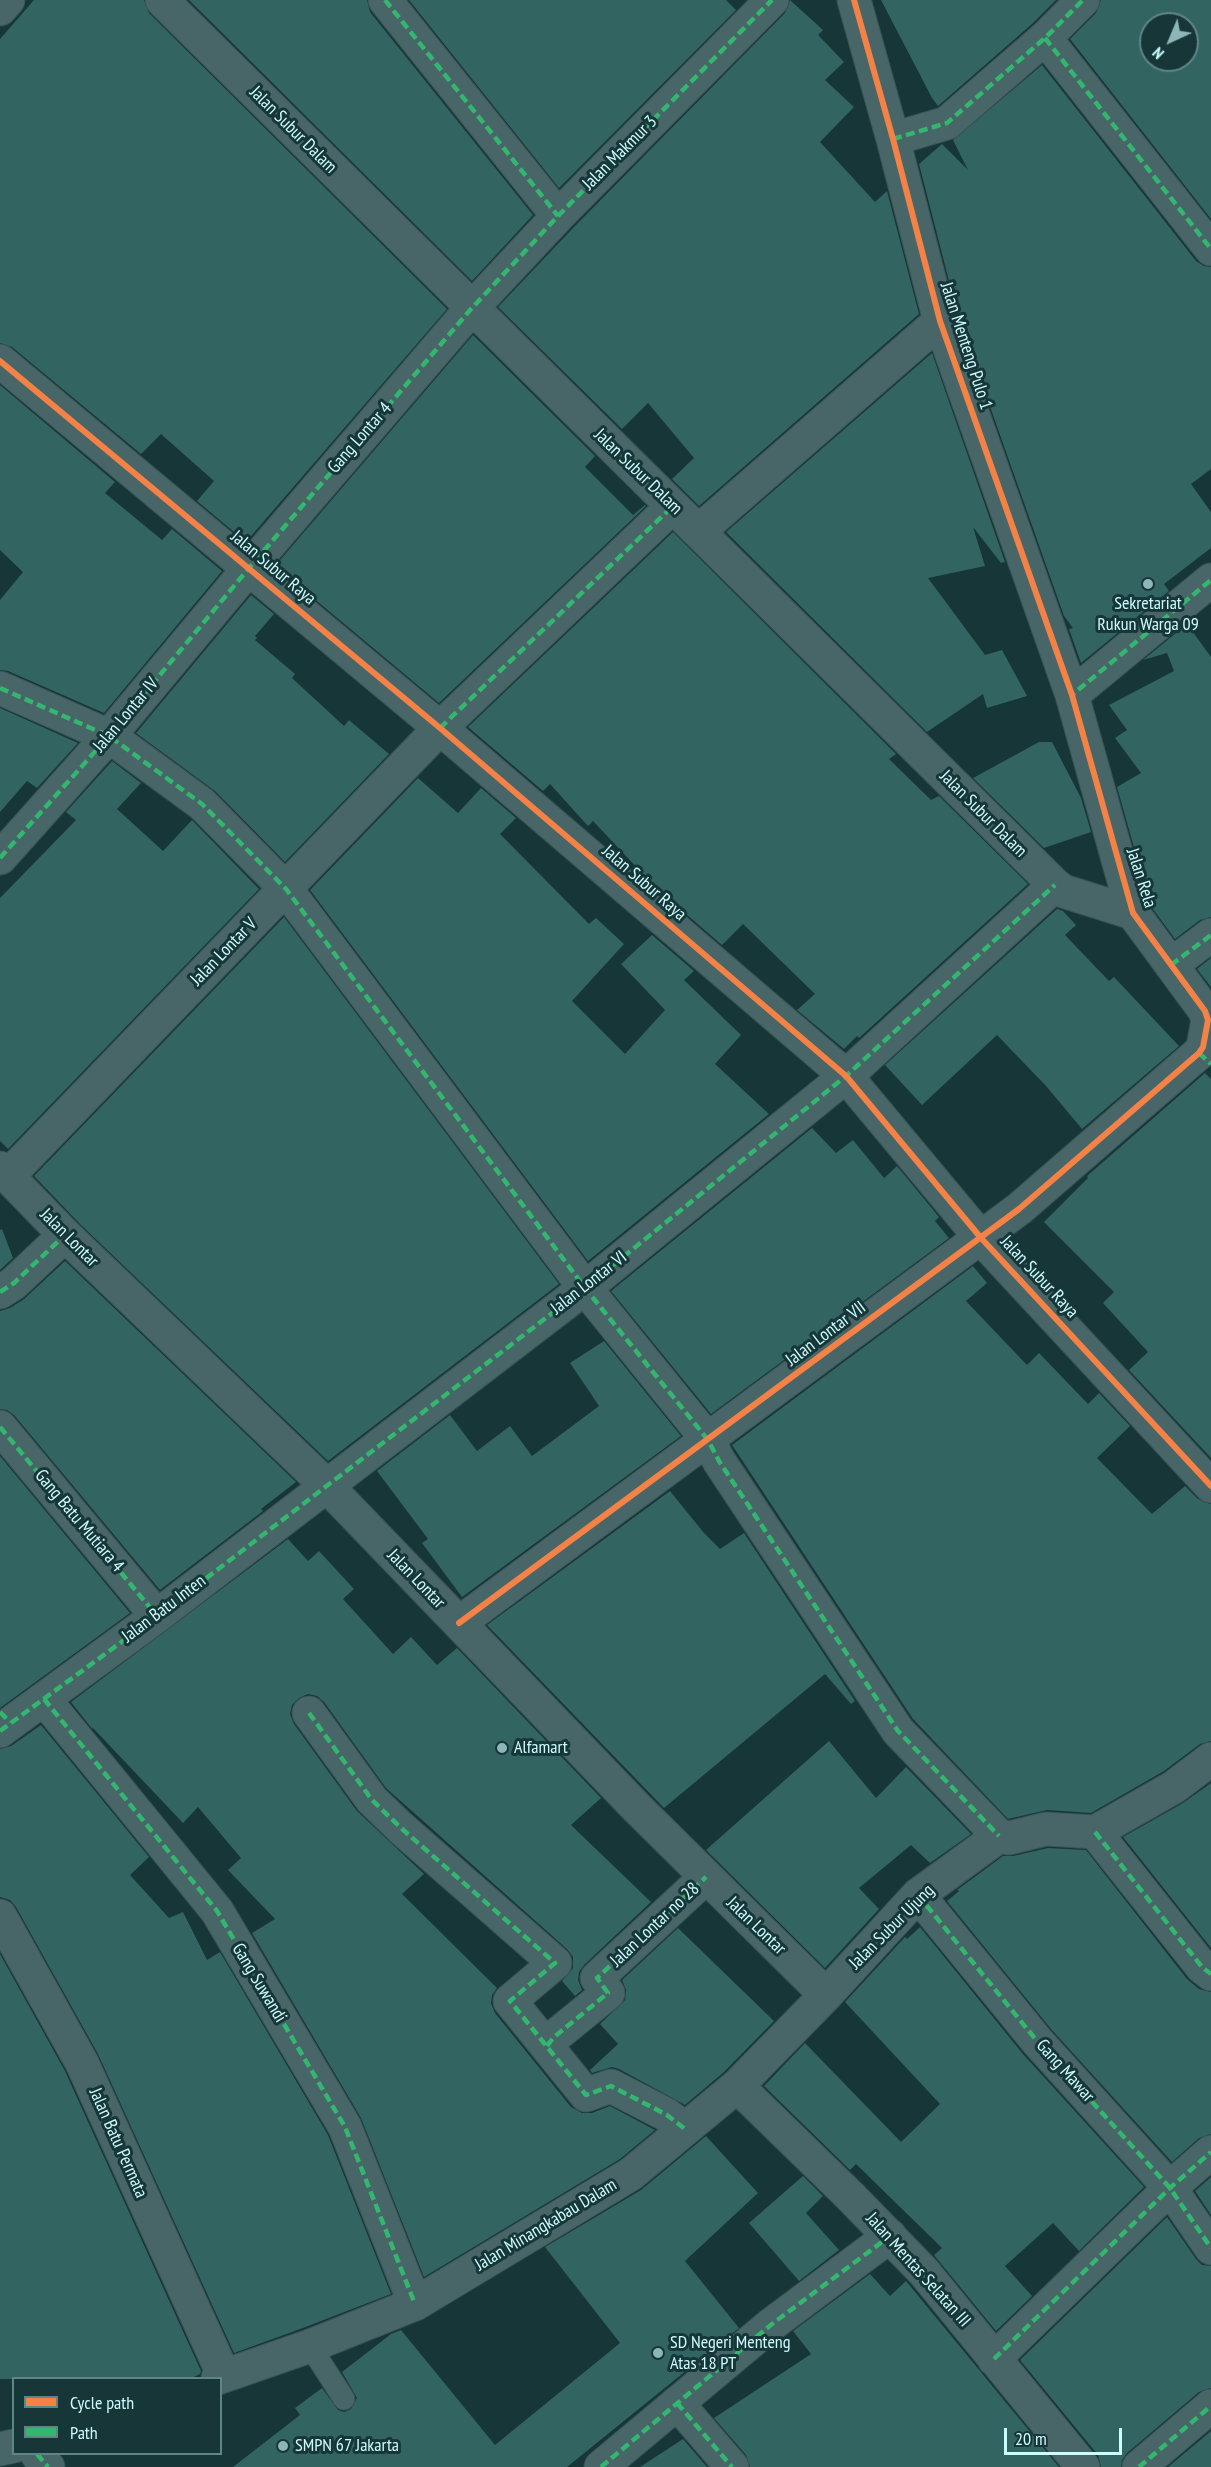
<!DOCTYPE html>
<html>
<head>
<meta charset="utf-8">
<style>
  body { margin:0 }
  #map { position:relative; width:1211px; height:2467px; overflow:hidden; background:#163638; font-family:"PT Sans Narrow",sans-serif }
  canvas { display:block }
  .legend { position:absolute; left:12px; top:2377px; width:210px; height:78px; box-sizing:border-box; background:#163638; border:2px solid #5f8587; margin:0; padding:8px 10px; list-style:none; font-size:18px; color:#cdfbfe }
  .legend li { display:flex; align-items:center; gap:12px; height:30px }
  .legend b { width:30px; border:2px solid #5f8587 }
  .north { position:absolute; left:1139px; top:12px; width:60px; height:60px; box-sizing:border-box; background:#163638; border:2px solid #5f8587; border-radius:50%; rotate:224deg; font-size:16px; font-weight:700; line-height:24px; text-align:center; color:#cdfbfe }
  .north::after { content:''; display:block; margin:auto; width:21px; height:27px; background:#8db6b9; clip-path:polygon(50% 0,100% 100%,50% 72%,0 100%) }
  .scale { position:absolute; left:1004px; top:2428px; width:118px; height:27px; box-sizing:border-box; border:3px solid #cdfbfe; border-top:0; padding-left:8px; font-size:18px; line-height:21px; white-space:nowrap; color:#cdfbfe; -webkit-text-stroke:4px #163638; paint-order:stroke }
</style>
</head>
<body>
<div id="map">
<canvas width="1211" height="2467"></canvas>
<ul class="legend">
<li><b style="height:8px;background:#f48246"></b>Cycle path</li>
<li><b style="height:8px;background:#33b770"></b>Path</li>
</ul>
<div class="north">N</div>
<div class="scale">20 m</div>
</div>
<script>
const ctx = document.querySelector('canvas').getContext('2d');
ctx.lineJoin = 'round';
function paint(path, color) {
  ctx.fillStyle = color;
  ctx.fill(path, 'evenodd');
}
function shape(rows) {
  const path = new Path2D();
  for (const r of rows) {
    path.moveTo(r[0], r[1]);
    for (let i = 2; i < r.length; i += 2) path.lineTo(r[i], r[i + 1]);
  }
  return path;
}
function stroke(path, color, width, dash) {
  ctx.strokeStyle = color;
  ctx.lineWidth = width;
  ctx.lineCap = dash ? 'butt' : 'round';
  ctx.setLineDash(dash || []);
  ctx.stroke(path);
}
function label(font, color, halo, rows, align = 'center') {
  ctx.font = font + ' "PT Sans Narrow",sans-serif';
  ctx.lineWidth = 6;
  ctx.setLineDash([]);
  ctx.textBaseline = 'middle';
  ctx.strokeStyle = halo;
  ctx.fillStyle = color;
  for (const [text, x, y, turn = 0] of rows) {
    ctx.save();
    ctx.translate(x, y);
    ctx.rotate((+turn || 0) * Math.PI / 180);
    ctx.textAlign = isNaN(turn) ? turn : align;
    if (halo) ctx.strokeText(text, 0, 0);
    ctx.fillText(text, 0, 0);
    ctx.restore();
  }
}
paint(shape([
  [34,0,144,0,149,13,447,309,246,542,197,501,214,481,161,434,141,454,12,347,0,343,0,39],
  [189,0,367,0,370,12,533,215,472,281],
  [409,0,726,0,736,10,559,188],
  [790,0,823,30,818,35,844,62,825,80,854,107,820,142,875,202,887,191,919,314,699,506,672,479,694,458,648,403,622,429,498,307,572,229,785,13],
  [881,0,1056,0,1032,24,938,106,932,98],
  [1101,0,1211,0,1211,219,1070,39,1096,13],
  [1151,24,1187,24,1187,60,1151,60],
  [1042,65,1196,261,1204,266,1211,267,1211,469,1191,484,1211,512,1211,548,1164,584,1169,591,1081,663,1069,629,1073,628,1064,616,958,316,919,164,942,144,968,170,953,140],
  [473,335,595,456,585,467,633,515,645,505,646,506,439,703,275,566],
  [932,353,1005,562,1001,563,973,527,985,566,928,578,985,655,1002,650,1027,696,987,708,983,694,927,732,726,532],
  [0,385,115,482,105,493,162,540,172,529,222,571,104,713,8,671,0,670,0,600,23,572,0,550],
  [673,532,896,754,889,759,931,800,939,796,1028,884,859,1038,857,1036,844,1049,797,1010,815,994,743,924,722,945,657,889,593,821,588,826,550,784,543,791,468,727],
  [251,595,274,614,255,636,257,638,255,640,295,674,292,678,344,726,349,720,389,754,285,862,215,791,136,733],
  [1187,624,1211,657,1211,917,1200,920,1175,939,1150,905,1148,898,1154,895,1144,883,1117,787,1141,773,1115,738,1127,730,1109,705,1174,671,1167,653,1143,660],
  [0,708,78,743,37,788,27,781,0,812],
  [1039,742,1052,742,1081,798,1091,832,1044,848,973,778],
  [112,761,141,783,117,809,163,851,192,820,259,889,8,1149,0,1141,0,898,76,820,66,812],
  [418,778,458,813,481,788,516,818,500,834,589,924,596,918,624,944,572,1001,625,1054,665,1010,621,964,652,935,694,971,684,980,741,1035,715,1064,769,1114,588,1261,310,890],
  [1057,909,1063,911,1076,925,1065,935,1109,981,1114,977,1179,1046,1082,1129,1046,1086,997,1035,922,1105,885,1065],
  [284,917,559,1284,328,1461,80,1224,34,1176],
  [1211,958,1211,987,1197,969],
  [1205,1073,1211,1079,1211,1458,1129,1370,1148,1352,1103,1303,1114,1292,1044,1222,1088,1178,1087,1176],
  [812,1128,836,1153,853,1140,884,1178,897,1166,939,1217,935,1221,949,1238,711,1414,611,1291],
  [2,1229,13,1258,0,1270,0,1230],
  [65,1261,296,1482,261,1509,263,1511,160,1590,14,1415,7,1410,0,1409,0,1311,10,1308,24,1299],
  [973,1266,987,1283,966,1301,1027,1365,1039,1353,1088,1404,1099,1393,1130,1426,1097,1458,1152,1514,1185,1486,1198,1499,1211,1504,1211,1741,1200,1744,1164,1771,1091,1813,1047,1810,1008,1819,913,1719,732,1445],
  [604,1341,681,1436,462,1597,422,1543,428,1539,377,1471,450,1415,477,1451,510,1426,532,1456,599,1406,570,1363],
  [0,1456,130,1613,0,1708],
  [670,1491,704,1533,720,1549,744,1533,855,1701,851,1704,825,1674,664,1808,487,1625],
  [288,1539,308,1561,319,1551,354,1589,343,1599,393,1654,411,1637,437,1665,457,1648,601,1798,571,1825,651,1902,584,1965,579,1972,578,1980,582,1990,575,1996,562,1981,573,1968,573,1957,567,1949,386,1788,324,1702,317,1696,308,1694,299,1698,292,1705,290,1714,294,1724,357,1811,424,1874,402,1894,497,1988,492,1995,491,2003,495,2013,571,2107,582,2113,592,2113,610,2106,655,2130,620,2159,424,2277,361,2118,252,1933,275,1919,228,1870,241,1858,198,1807,183,1823,92,1727,93,1730,71,1702],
  [41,1725,149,1857,130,1875,169,1918,183,1912,207,1960,220,1952,328,2135,391,2294,303,2328,234,2353,98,2054,16,1907,10,1900,0,1897,0,1749,11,1746],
  [829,1741,876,1798,906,1767,971,1834,930,1863,911,1845,859,1888,879,1909,825,1968,706,1850],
  [1211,1783,1211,1948,1123,1837,1183,1803],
  [1048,1848,1086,1850,1187,1979,1199,1989,1211,1992,1211,2134,1199,2138,1172,2162,1051,2029,947,1901,959,1891,957,1890,1003,1856,1013,1856],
  [920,1927,1023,2054,1144,2187,1079,2251,1053,2223,1005,2266,1032,2296,996,2331,934,2255,942,2248,856,2164,850,2170,764,2086,805,2043,901,2142,940,2104,845,2002,905,1937,907,1939],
  [678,1928,774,2021,724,2072,685,2105,619,2069,612,2067,592,2073,590,2070,618,2044,600,2024,625,2000,626,1990,622,1980],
  [0,1954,65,2071,201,2371,200,2374,190,2379,0,2379],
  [706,2136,758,2193,685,2261,739,2328,567,2467,233,2467,300,2415,295,2408,322,2388,338,2410,344,2412,351,2409,357,2398,342,2372,391,2334,401,2330,495,2445,620,2343,545,2247,641,2190],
  [803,2176,823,2196,806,2213,839,2250,799,2281,749,2223],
  [1211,2177,1211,2215,1195,2191],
  [1167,2217,1196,2259,1202,2265,1211,2266,1211,2388,1199,2392,1127,2453,1122,2460,1121,2467,1101,2467,1098,2455,1020,2360],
  [870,2274,890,2296,906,2281,1059,2467,750,2467,746,2455,714,2418,811,2354,793,2331],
  [1211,2431,1211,2467,1168,2467],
  [683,2439,707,2467,640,2467]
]), '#326461');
const lane = shape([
  [310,2346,344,2399]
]);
const street = shape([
  [162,0,1055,885,1063,891,1133,913],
  [385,0,558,216],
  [0,9,8,0],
  [1045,38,1211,249],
  [893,139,947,123,1045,38,1083,0],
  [0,361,440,728,846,1076,981,1238,1211,1486],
  [699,531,940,321],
  [0,688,109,736,202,804,286,889,585,1288,708,1440,719,1461,898,1731,999,1836],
  [1072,695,1211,580],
  [0,858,109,736,249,568,471,309,558,216,772,0],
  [1171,965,1211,935],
  [0,1168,65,1235,326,1485,637,1808,826,1995],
  [8,1176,440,728,672,507],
  [0,1292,14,1283,65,1235],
  [0,1427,157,1616],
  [459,1623,1019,1209,1199,1053,1203,1047,1208,1020,1205,1011,1133,913,1072,695,940,321,893,139,854,0],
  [44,1699,217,1911,345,2127,415,2304],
  [309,1713,372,1800,401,1828,555,1963,510,2001,586,2095,611,2086,667,2115,685,2129],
  [0,1731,157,1616,585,1288,846,1076,1055,885],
  [1095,1832,1202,1967,1211,1974],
  [918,1895,1037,2041,1170,2188,1211,2248],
  [0,1916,82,2063,224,2376],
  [547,2046,554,2037,608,1993,597,1978,706,1877],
  [737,2086,850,2196,924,2272,1083,2467],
  [994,2359,1170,2188,1211,2152],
  [218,2378,310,2346,415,2304,631,2174,737,2086,826,1995,918,1895,999,1836,1009,1838,1046,1829,1095,1832,1174,1787,1211,1759],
  [677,2403,732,2467],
  [0,2449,14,2446],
  [37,2454,48,2467],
  [601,2467,772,2324,890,2236],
  [1139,2467,1211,2406]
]);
stroke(lane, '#385254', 23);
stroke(street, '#385254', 35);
stroke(lane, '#486567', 21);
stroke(street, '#486567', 33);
stroke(shape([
  [385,0,558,216],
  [1045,38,1211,249],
  [893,139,947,123,1045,38,1083,0],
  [0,688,109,736,202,804,286,889,585,1288,708,1440,719,1461,898,1731,999,1836],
  [1070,690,1072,695,1211,580],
  [440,728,672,507],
  [0,858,109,736,249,568,471,309,558,216,772,0],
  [1171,965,1211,935],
  [1199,1053,1211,1064],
  [0,1292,14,1283,65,1235],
  [0,1427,157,1616],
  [44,1699,217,1911,345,2127,415,2304],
  [0,1712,10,1722],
  [309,1713,372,1800,401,1828,555,1963,510,2001,586,2095,611,2086,667,2115,685,2129],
  [0,1731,157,1616,585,1288,846,1076,1055,885],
  [1095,1832,1202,1967,1211,1974],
  [918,1895,1037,2041,1170,2188,1211,2248],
  [547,2046,554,2037,608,1993,597,1978,706,1877],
  [994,2359,1170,2188,1211,2152],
  [677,2403,732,2467],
  [37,2454,48,2467],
  [601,2467,772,2324,890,2236],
  [1139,2467,1211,2406]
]), '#33b770', 4.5, [9, 4.5]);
stroke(shape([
  [0,361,440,728,846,1076,981,1238,1211,1486],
  [459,1623,1019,1209,1199,1053,1203,1047,1208,1020,1205,1011,1133,913,1072,695,940,321,893,139,854,0]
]), '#f48246', 6);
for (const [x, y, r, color] of [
  [1148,584,6,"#8db6b9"],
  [502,1748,6,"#8db6b9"],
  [658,2353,6,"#8db6b9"],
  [283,2446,6,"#8db6b9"]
]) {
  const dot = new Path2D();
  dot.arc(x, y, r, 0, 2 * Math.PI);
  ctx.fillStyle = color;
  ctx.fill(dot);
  stroke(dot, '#163638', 2);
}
label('18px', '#cdfbfe', '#163638', [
  ["Jalan Subur Dalam",293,130,45],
  ["Jalan Makmur 3",620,153,-45],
  ["Jalan Menteng Pulo 1",966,346,72],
  ["Gang Lontar 4",360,438,-49],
  ["Jalan Subur Dalam",638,472,44],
  ["Jalan Subur Raya",273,568,40],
  ["Jalan Lontar IV",126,715,-50],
  ["Jalan Subur Dalam",983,814,45],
  ["Jalan Rela",1141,878,72],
  ["Jalan Subur Raya",644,883,41],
  ["Jalan Lontar V",224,952,-46],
  ["Jalan Lontar",69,1238,45],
  ["Jalan Subur Raya",1039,1277,47],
  ["Jalan Lontar VI",589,1283,-38],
  ["Jalan Lontar VII",826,1334,-37],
  ["Gang Batu Mutiara 4",79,1521,50],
  ["Jalan Lontar",416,1579,46],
  ["Jalan Batu Inten",164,1609,-37],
  ["Jalan Lontar no 28",655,1925,-43],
  ["Jalan Lontar",756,1926,44],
  ["Jalan Subur Ujung",892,1927,-45],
  ["Gang Suwandi",259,1983,59],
  ["Gang Mawar",1065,2071,48],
  ["Jalan Batu Permata",118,2143,66],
  ["Jalan Minangkabau Dalam",546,2225,-31],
  ["Jalan Mentas Selatan III",918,2270,48]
]);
label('18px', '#cdfbfe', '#163638', [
  ["Sekretariat",1148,604,"center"],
  ["Rukun Warga 09",1148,625,"center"],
  ["Alfamart",514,1748],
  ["SD Negeri Menteng",670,2343],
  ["Atas 18 PT",670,2364],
  ["SMPN 67 Jakarta",295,2446]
], 'left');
</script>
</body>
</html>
